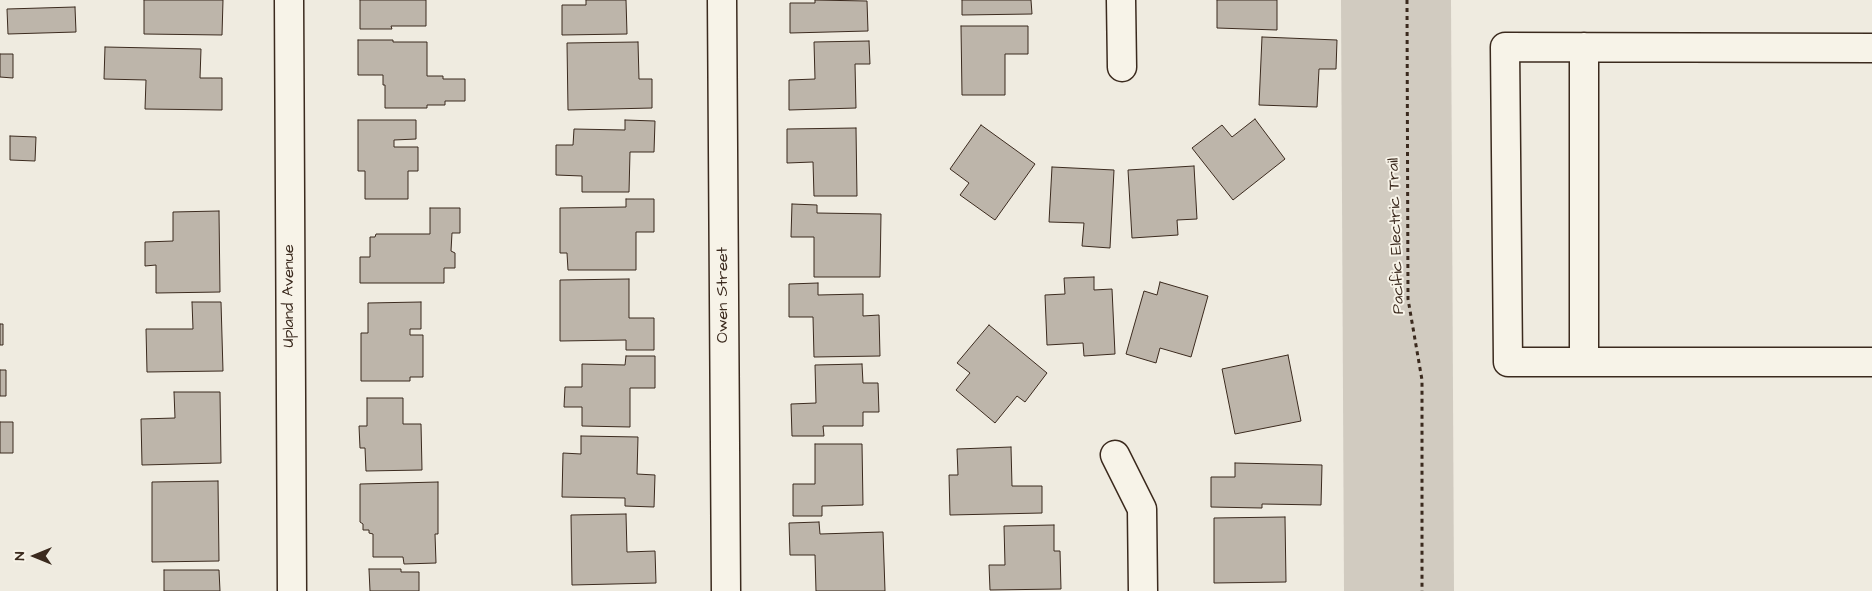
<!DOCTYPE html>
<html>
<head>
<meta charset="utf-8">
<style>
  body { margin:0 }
  #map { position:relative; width:1872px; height:591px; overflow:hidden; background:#efebe0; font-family:"Architects Daughter",sans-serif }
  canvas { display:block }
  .north { position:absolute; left:10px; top:531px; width:50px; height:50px; -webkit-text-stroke:4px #f7f3e8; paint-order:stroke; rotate:270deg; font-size:14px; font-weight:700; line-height:20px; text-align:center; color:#3b2a1e }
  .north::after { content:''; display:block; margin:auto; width:18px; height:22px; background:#3b2a1e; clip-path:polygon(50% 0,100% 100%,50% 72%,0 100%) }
</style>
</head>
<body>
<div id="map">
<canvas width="1872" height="591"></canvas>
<div class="north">N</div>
</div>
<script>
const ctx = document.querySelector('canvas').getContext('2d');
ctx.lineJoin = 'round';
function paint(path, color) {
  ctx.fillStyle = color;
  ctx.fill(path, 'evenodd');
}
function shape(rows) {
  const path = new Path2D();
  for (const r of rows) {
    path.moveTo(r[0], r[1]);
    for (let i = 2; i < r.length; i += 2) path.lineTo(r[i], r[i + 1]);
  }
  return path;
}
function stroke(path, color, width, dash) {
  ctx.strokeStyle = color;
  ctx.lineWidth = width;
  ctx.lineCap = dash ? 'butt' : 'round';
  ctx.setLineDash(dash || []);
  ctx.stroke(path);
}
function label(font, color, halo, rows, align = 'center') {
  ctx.font = font + ' "Architects Daughter",sans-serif';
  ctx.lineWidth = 4;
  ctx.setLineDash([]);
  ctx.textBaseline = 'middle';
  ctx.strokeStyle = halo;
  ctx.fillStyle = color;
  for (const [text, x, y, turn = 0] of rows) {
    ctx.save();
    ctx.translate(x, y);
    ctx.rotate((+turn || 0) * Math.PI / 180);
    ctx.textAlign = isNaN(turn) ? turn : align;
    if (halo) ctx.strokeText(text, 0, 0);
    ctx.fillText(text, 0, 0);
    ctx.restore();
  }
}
paint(shape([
  [1341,0,1451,0,1454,591,1344,591]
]), '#d1cbc0');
const building = shape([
  [144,0,223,0,222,35,144,34,144,0],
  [360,0,426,0,426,26,391,26,392,29,360,29,360,0],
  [586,0,626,0,627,34,562,35,562,5,586,5,586,0],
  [815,0,867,1,868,31,790,33,790,3,815,3,815,0],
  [962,0,1031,0,1032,14,962,15,962,0],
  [1217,0,1277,0,1277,30,1217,28,1217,0],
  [75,7,76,32,8,34,7,9,75,7],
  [961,26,1028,26,1028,54,1005,54,1005,95,962,95,961,26],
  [1262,37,1337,40,1336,69,1319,69,1317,107,1259,105,1262,37],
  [358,40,393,40,393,42,427,42,427,76,443,76,443,79,465,79,465,101,445,101,445,105,427,105,427,108,385,108,385,85,383,85,383,75,358,75,358,40],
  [869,41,870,64,855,64,856,108,789,110,789,80,815,79,814,42,869,41],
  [638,42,639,79,652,79,652,108,568,110,567,43,638,42],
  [105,47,201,49,200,78,222,78,222,110,145,109,146,80,104,79,105,47],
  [0,54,13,54,13,78,0,77,0,54],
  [1255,119,1285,159,1233,200,1192,148,1222,125,1232,137,1255,119],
  [358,120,416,120,416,139,394,140,394,147,418,147,418,171,408,171,408,199,365,199,365,171,358,171,358,120],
  [625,120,655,121,654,152,630,152,629,192,582,192,582,176,556,175,556,145,573,145,574,129,625,130,625,120],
  [981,125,1035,164,995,220,960,195,969,183,950,169,981,125],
  [856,128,857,196,814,196,813,162,787,163,787,129,856,128],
  [10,136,36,137,35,161,10,160,10,136],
  [1194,166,1197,219,1177,220,1178,235,1132,238,1128,170,1194,166],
  [1052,167,1114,170,1110,248,1082,246,1084,223,1049,222,1052,167],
  [626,199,654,199,654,232,636,232,636,270,568,270,567,253,560,253,560,208,626,207,626,199],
  [792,204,817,205,817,213,881,214,880,277,814,277,814,237,791,237,792,204],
  [430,208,460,208,460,233,452,233,451,251,455,253,455,268,444,268,444,283,360,283,360,257,370,257,370,237,375,237,376,234,430,234,430,208],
  [219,211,220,292,156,293,156,265,145,266,145,242,173,241,173,212,219,211],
  [1094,277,1094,290,1112,289,1115,354,1084,356,1083,343,1047,345,1045,295,1065,294,1064,278,1094,277],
  [629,279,629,318,654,318,654,350,626,350,626,340,560,341,560,280,629,279],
  [1160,282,1208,296,1191,357,1160,348,1156,363,1126,354,1144,291,1157,295,1160,282],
  [818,283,818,295,863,294,863,316,879,315,880,356,814,357,813,317,789,317,789,284,818,283],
  [192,302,221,302,223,371,147,372,146,329,193,329,192,302],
  [421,302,421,329,410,329,410,335,423,335,423,377,410,377,410,381,361,381,361,333,368,333,368,303,421,302],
  [0,324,3,324,3,345,0,345,0,324],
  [989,325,1047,373,1025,402,1017,396,995,423,956,390,970,373,957,363,989,325],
  [1288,355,1301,421,1235,434,1222,369,1288,355],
  [626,356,655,356,655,388,630,388,630,427,582,426,582,407,564,407,565,387,582,387,582,364,625,365,626,356],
  [862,364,863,383,878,383,879,412,863,412,863,426,823,426,824,436,792,436,791,404,816,403,815,365,862,364],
  [0,370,6,370,6,396,0,396,0,370],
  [174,392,220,392,221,463,142,465,141,419,175,418,174,392],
  [367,398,403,398,403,424,421,424,422,470,366,471,365,448,360,448,359,426,367,426,367,398],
  [0,422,13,422,13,453,0,453,0,422],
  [581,436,638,437,637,474,655,475,654,507,625,506,625,498,562,497,563,453,581,454,581,436],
  [815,444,862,444,863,505,822,506,822,516,793,516,793,484,815,484,815,444],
  [1011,447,1012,486,1042,486,1042,513,950,515,949,475,958,475,957,449,1011,447],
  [1235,463,1322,465,1321,505,1262,504,1262,508,1211,507,1211,477,1235,477,1235,463],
  [218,481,219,561,152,562,152,482,218,481],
  [438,482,438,534,435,534,436,563,404,564,403,557,373,557,373,534,369,533,369,530,363,530,363,524,360,522,360,484,438,482],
  [626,514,627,552,655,551,656,583,572,585,571,515,626,514],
  [1285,517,1286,582,1214,583,1214,518,1285,517],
  [819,522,820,534,883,532,885,591,816,591,815,555,790,555,789,523,819,522],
  [1054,525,1054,551,1060,551,1061,589,990,590,989,565,1005,565,1004,526,1054,525],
  [369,569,401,569,401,572,419,572,419,591,370,591,369,569],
  [164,570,219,570,220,591,164,591,164,570]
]);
paint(building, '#bdb5aa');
stroke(building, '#3b2a1e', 1);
const minor = shape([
  [289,0,292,591],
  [722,0,726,591],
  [1121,0,1122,67],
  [1872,48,1505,47,1508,362,1872,362],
  [1584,362,1584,47],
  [1115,455,1142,509,1143,591]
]);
stroke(minor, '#3b2a1e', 31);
stroke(shape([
  [1407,0,1408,299,1422,380,1422,591]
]), '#3b2a1e', 3, [4, 4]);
stroke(minor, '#f7f3e8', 28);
label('16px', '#3b2a1e', '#f7f3e8', [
  ["Pacific Electric Trail",1397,236,-92],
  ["Owen Street",724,295,-90],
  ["Upland Avenue",290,296,-90]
]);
</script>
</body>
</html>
